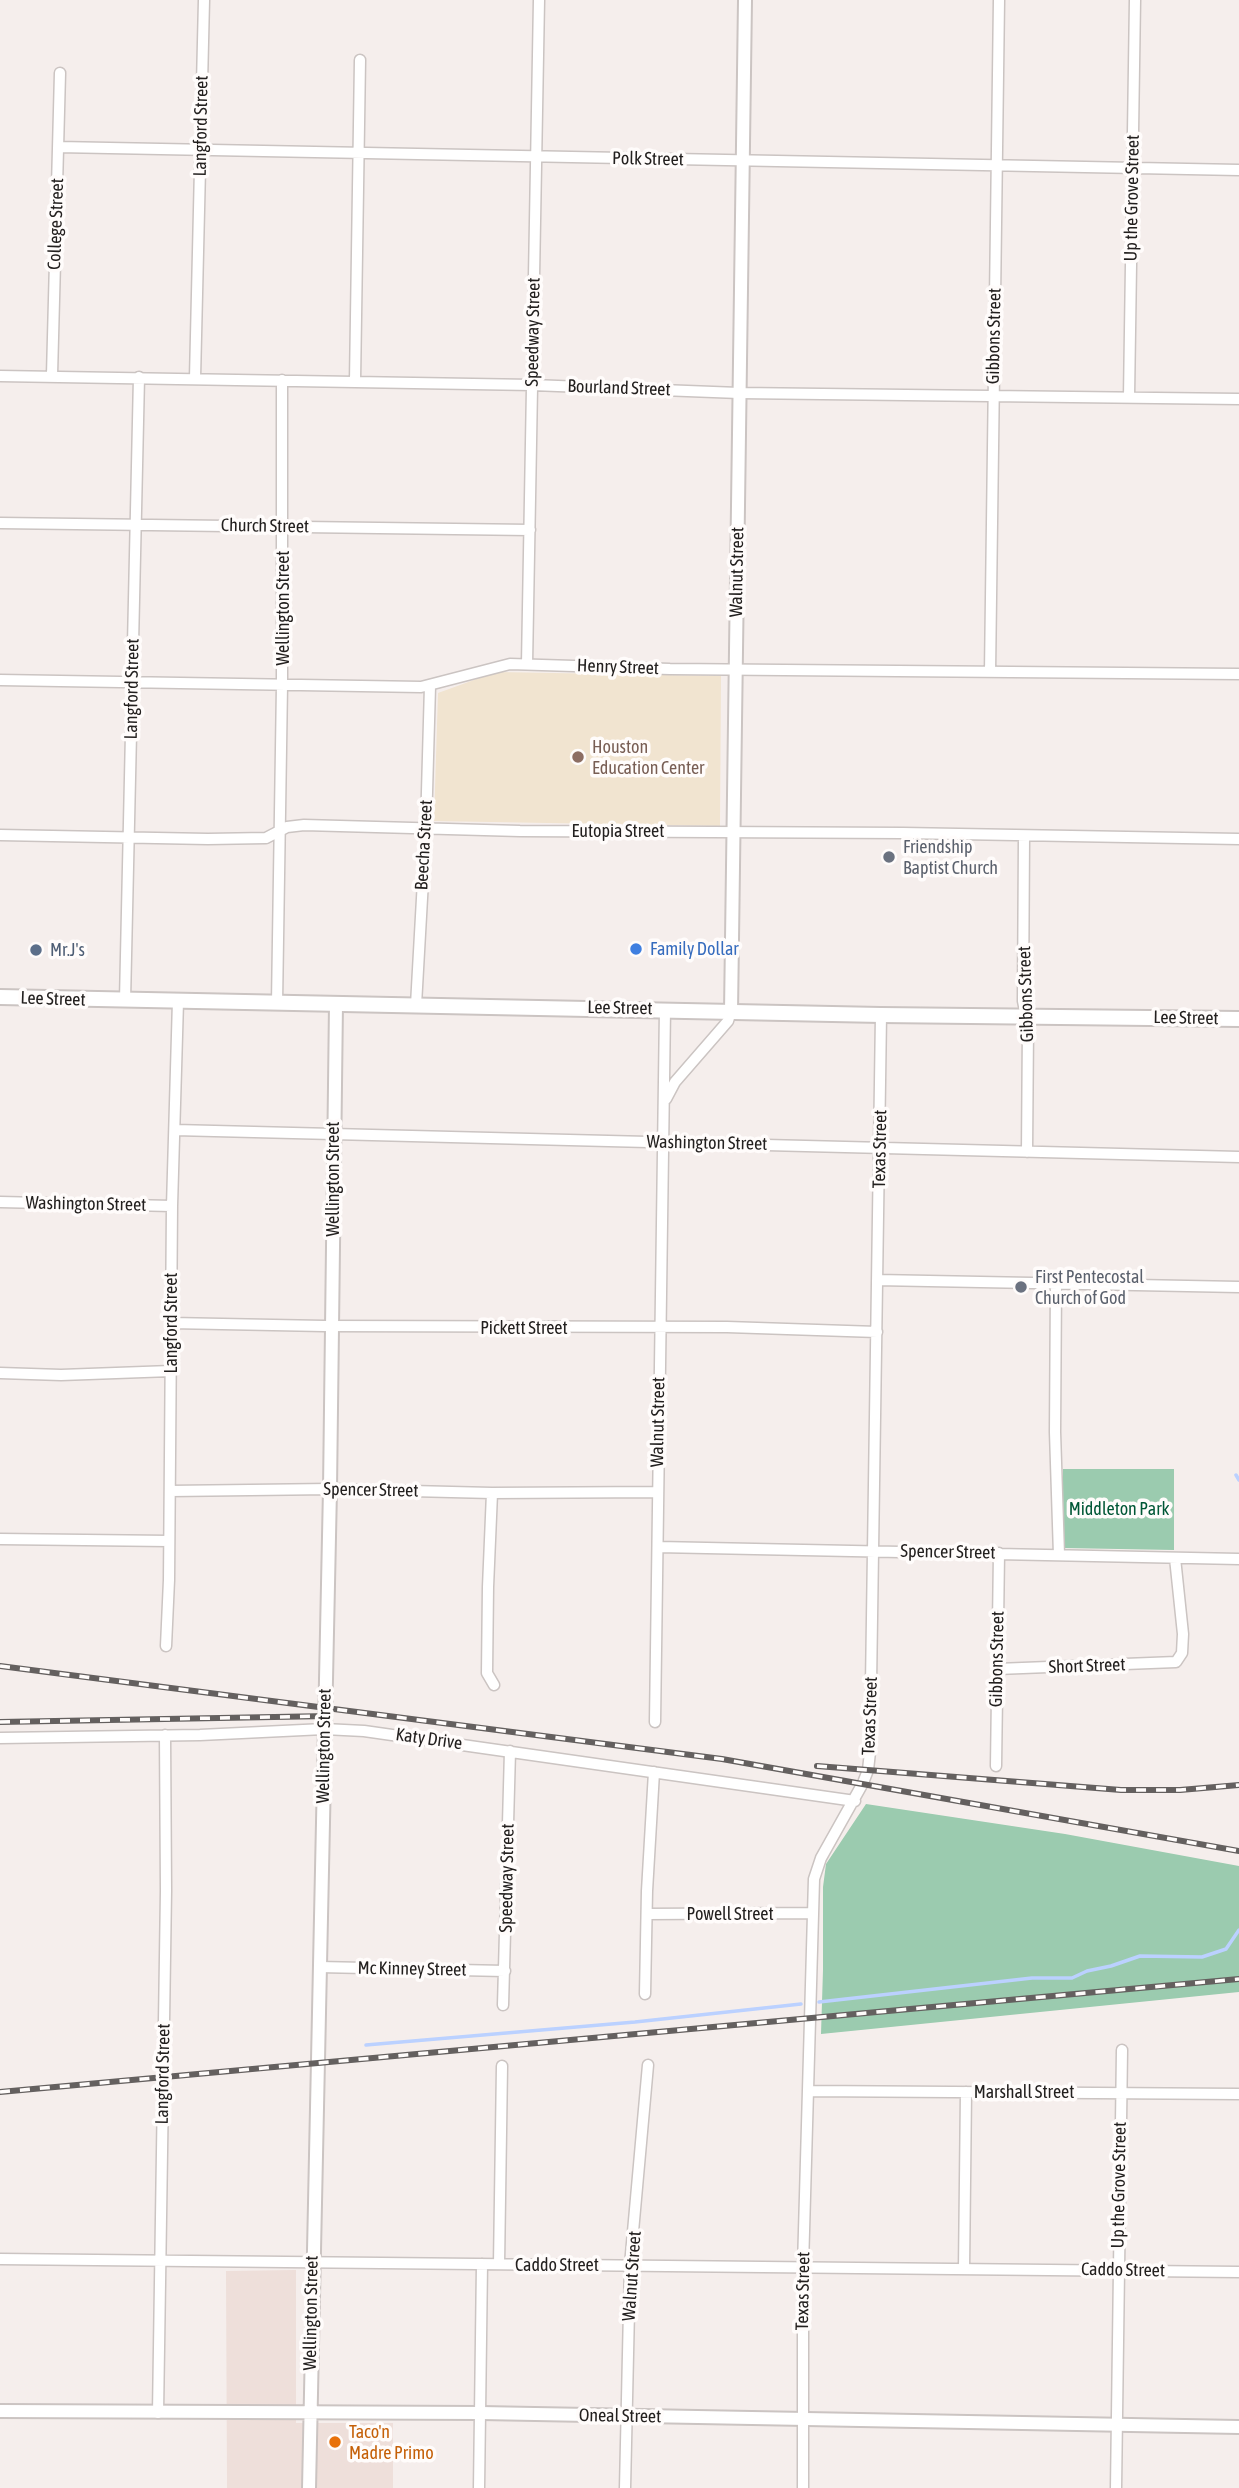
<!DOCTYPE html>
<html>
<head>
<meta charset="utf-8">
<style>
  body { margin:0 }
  canvas { display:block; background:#f5eeec }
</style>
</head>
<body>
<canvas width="1239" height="2488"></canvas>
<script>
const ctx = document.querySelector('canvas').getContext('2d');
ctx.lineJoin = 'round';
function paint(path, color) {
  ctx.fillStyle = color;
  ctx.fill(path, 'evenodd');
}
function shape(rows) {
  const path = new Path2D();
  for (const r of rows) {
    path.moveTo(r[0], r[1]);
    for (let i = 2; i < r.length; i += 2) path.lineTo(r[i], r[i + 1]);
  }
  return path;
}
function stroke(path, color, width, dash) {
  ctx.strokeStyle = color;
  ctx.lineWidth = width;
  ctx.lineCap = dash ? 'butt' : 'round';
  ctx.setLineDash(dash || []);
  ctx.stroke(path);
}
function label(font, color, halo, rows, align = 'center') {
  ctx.font = font + ' "Asap Condensed",sans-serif';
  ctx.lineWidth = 7;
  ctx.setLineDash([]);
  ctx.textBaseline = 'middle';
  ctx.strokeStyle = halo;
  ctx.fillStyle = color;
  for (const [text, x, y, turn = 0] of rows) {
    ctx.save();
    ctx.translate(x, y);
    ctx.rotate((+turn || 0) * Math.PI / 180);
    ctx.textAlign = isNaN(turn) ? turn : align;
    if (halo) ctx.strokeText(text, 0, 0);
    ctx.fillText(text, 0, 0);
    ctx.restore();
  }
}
paint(shape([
  [296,2270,296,2423,393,2423,393,2488,227,2488,226,2271]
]), '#eedfda');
paint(shape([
  [496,672,721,676,720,826,434,821,438,693]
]), '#f1e4d0');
paint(shape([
  [1063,1469,1174,1469,1174,1550,1063,1548],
  [866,1804,1065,1834,1239,1866,1239,1992,821,2034,823,1970,823,1887,826,1864]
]), '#9bcbaf');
stroke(shape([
  [1236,1475,1239,1480],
  [819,2002,1032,1978,1072,1978,1087,1971,1111,1966,1140,1956,1202,1957,1226,1949,1239,1930],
  [366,2045,635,2022,801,2004]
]), '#bbd1ff', 3.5);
const minor = shape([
  [58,147,1239,170],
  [52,375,60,73],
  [0,376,532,385,739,393,1239,399],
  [195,378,204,0],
  [355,381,360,60],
  [1129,397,1135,0],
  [0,523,530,530],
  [527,664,539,0],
  [990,672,999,0],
  [0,680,421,687,510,664,670,669,1239,674],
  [0,835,208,839,266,838,287,827,304,825,520,831,903,833,1239,839],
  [1024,837,1023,1001,1028,1026,1027,1152],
  [125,1000,139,377],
  [277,1003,282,685,282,380],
  [416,1005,426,827,430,686],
  [666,1099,675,1082,728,1021,731,1011],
  [175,1130,1239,1157],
  [0,1202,172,1206],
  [877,1280,1239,1287],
  [1056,1284,1055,1432,1059,1555],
  [171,1323,324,1326,727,1327,877,1332],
  [0,1373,61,1375,171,1371],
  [170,1491,330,1489,492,1493,657,1492],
  [492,1493,488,1587,487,1673,494,1685],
  [0,1539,169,1541],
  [658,1547,1239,1559],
  [166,1646,169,1580,172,1206,178,1001],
  [997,1669,1176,1662,1182,1653,1183,1634,1175,1558],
  [655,1722,665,1009],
  [0,1738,200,1735,324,1729,364,1731,855,1801],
  [996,1766,999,1553],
  [647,1914,812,1913],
  [319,1967,505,1971],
  [645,1994,647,1891,654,1772],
  [503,2005,510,1751],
  [808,2091,1239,2094],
  [0,2259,1239,2272],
  [499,2264,502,2066],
  [964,2269,966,2092],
  [158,2413,166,1891,165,1735],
  [479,2488,482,2264],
  [625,2488,630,2265,648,2065],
  [803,2488,803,2266,814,1879,821,1858,863,1783,868,1770,870,1752,881,1015],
  [1116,2488,1122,2050]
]);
const tertiary = shape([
  [731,1011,745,0],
  [0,2411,481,2413,1239,2427],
  [309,2488,330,1489,336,1004]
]);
const secondary = shape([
  [0,997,881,1015,1239,1019]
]);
stroke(minor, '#cbc4c2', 13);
stroke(tertiary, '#cbc4c2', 16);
stroke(secondary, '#cbc4c2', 18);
stroke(minor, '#fff', 10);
stroke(tertiary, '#fff', 12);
stroke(secondary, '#fff', 14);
const rail = shape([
  [0,1666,722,1759,1239,1851],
  [0,1722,329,1716],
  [817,1766,1121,1790,1180,1790,1239,1785],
  [0,2092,1239,1979]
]);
stroke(rail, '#64605f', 6);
stroke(rail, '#fffcfb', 3.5, [10]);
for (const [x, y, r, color] of [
  [578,757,7,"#8d6e63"],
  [889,857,7,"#6b7280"],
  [636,949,7,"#3f7fe0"],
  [36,950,7,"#5c6f8a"],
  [1021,1287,7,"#6b7280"],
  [335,2442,7,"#e8710a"]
]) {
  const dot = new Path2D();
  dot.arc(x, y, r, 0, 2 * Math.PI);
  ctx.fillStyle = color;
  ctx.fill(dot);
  stroke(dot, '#fffcfb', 2.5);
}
label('18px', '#23201f', '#fffcfb', [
  ["Langford Street",201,126,-89],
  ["Polk Street",648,159,1],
  ["Up the Grove Street",1132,198,-89],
  ["College Street",56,224,-88],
  ["Speedway Street",533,332,-89],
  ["Gibbons Street",994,336,-89],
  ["Bourland Street",619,388,2],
  ["Church Street",265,526,1],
  ["Walnut Street",737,572,-89],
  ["Wellington Street",283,608,-90],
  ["Henry Street",618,667,2],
  ["Langford Street",132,689,-89],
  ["Eutopia Street",618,831],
  ["Beecha Street",424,845,-87],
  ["Gibbons Street",1026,994,-92],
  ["Lee Street",53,999,2],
  ["Lee Street",620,1008,1],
  ["Lee Street",1186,1018,1],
  ["Washington Street",707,1143,1],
  ["Texas Street",880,1149,-89],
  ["Wellington Street",333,1179,-90],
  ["Washington Street",86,1204,1],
  ["Langford Street",171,1323,-90],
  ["Pickett Street",524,1328],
  ["Walnut Street",658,1422,-89],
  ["Spencer Street",371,1490,1],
  ["Spencer Street",948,1552,1],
  ["Gibbons Street",997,1659,-89],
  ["Short Street",1087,1666,-2],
  ["Texas Street",870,1716,-88],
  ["Katy Drive",429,1739,8],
  ["Wellington Street",324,1746,-89],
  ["Speedway Street",507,1878,-89],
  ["Powell Street",730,1914],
  ["Mc Kinney Street",412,1969,1],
  ["Langford Street",163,2074,-89],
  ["Marshall Street",1024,2092],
  ["Up the Grove Street",1119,2185,-89],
  ["Caddo Street",557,2265],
  ["Caddo Street",1123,2270,1],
  ["Walnut Street",632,2276,-86],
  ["Texas Street",803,2291,-89],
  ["Wellington Street",311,2313,-89],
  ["Oneal Street",620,2416,1]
]);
label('18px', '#785e54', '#fffcfb', [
  ["Houston",592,747],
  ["Education Center",592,768]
], 'left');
label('18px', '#5b616d', '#fffcfb', [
  ["Friendship",903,847],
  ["Baptist Church",903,868],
  ["First Pentecostal",1035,1277],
  ["Church of God",1035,1298]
], 'left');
label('18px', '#366cbe', '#fffcfb', [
  ["Family Dollar",650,949]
], 'left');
label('18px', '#4e5e75', '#fffcfb', [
  ["Mr.J's",50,950]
], 'left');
label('18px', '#005736', '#fffcfb', [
  ["Middleton Park",1119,1509]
]);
label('18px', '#c56008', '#fffcfb', [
  ["Taco'n",349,2432],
  ["Madre Primo",349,2453]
], 'left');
</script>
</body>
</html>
